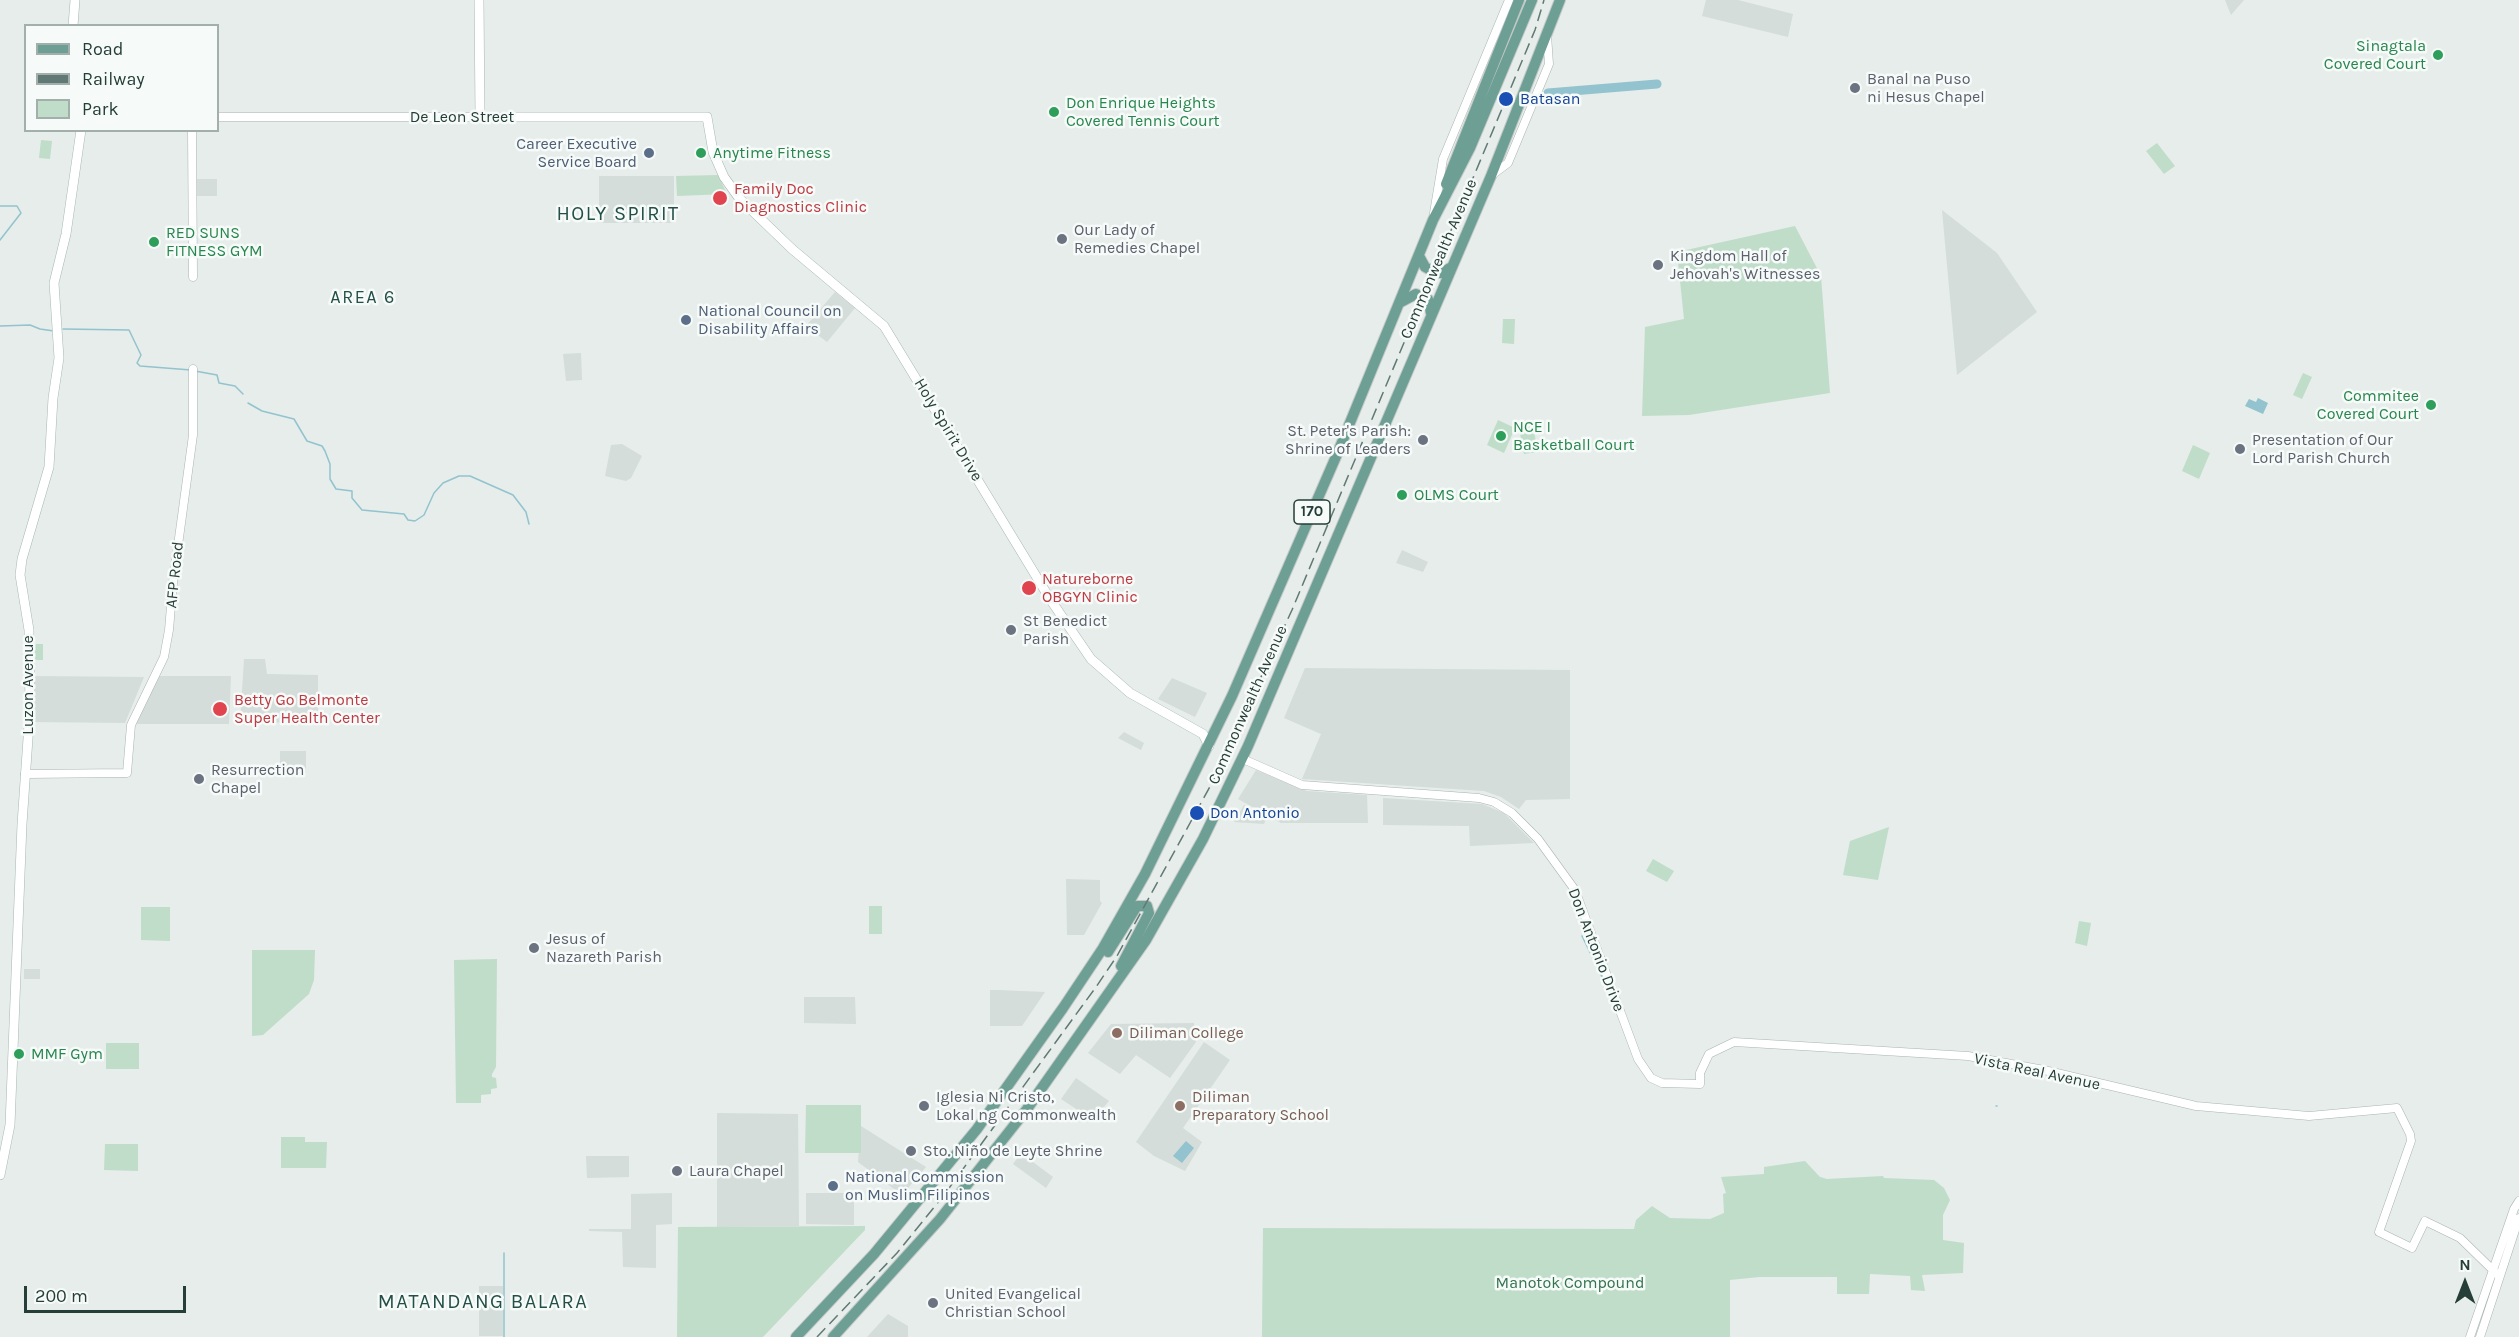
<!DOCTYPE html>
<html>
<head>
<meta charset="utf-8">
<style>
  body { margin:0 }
  #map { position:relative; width:2519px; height:1337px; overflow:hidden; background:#e6edea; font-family:Karla,sans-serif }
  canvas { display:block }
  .legend { position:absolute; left:24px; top:24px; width:195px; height:108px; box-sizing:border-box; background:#f6faf8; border:2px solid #a3afab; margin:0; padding:8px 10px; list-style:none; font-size:18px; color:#263e38 }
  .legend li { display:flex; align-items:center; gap:12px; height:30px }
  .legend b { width:30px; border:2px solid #a3afab }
  .north { position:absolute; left:2435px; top:1253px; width:60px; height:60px; -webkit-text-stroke:4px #f6faf8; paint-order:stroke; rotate:0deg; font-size:16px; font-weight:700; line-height:24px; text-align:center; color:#263e38 }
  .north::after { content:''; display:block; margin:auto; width:21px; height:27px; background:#263e38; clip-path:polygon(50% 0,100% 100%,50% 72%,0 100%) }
  .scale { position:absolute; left:24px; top:1286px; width:162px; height:27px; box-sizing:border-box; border:3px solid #263e38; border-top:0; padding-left:8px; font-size:18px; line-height:21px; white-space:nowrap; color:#263e38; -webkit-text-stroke:4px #f6faf8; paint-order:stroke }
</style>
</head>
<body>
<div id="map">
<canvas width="2519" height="1337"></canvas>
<ul class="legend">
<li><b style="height:8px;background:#6e9f94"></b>Road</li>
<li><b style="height:8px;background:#617974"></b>Railway</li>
<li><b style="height:16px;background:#c0ddc9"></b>Park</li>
</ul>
<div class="north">N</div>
<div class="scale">200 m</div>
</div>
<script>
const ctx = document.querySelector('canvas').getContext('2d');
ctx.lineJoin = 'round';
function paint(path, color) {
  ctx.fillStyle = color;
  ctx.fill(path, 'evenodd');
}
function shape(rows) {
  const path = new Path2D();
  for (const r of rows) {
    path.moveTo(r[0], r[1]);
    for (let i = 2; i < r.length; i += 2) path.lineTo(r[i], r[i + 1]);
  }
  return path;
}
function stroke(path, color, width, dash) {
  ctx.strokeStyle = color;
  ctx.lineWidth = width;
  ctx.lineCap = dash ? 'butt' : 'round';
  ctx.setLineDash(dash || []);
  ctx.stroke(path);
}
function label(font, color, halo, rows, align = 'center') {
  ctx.font = font + ' Karla,sans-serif';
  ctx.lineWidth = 5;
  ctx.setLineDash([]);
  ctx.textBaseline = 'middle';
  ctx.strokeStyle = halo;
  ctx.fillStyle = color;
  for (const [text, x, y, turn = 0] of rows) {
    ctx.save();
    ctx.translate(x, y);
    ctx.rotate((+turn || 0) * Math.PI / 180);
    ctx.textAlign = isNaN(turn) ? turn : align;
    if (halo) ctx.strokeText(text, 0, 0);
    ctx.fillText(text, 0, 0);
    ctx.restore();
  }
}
paint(shape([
  [1706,0,1738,0,1793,14,1788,37,1702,16],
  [2225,0,2244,0,2231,15],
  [599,176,674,176,674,223,599,223],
  [195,179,217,179,217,196,195,196],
  [1942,210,1997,253,2037,312,1957,375],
  [835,292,855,308,827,342,806,326],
  [581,353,582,380,566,381,563,354],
  [622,444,642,456,631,478,626,481,605,476,611,445],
  [1402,550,1428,562,1423,572,1396,563],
  [244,659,265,659,267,674,318,675,318,722,240,723],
  [1305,668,1570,670,1570,799,1526,800,1519,809,1501,797,1484,791,1302,779,1321,734,1284,718],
  [31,676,144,677,125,723,31,722],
  [157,676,231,676,229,724,136,724],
  [1172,678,1207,693,1195,717,1158,699],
  [1124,732,1144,743,1141,750,1118,738],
  [280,751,306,751,306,773,280,773],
  [1256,770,1307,791,1367,795,1368,823,1281,823,1238,799],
  [1383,798,1482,804,1504,813,1534,843,1470,846,1469,826,1383,825],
  [1244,805,1267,817,1264,824,1234,822],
  [1066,879,1100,880,1100,901,1102,903,1084,935,1067,935],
  [24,969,40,969,40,979,24,979],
  [990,990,999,990,1045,992,1022,1026,990,1026],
  [804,997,855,997,856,1024,804,1023],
  [1194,1023,1196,1042,1170,1078,1136,1055,1120,1074,1088,1053,1111,1024],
  [1204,1042,1230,1060,1183,1128,1202,1142,1185,1171,1154,1156,1136,1142],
  [1076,1078,1109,1101,1093,1120,1061,1099],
  [717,1113,798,1114,799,1226,717,1227],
  [861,1126,926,1167,902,1195,858,1162],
  [1021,1153,1053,1177,1046,1188,1013,1164],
  [586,1156,629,1156,629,1177,587,1178],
  [672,1193,672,1224,656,1225,656,1268,623,1267,622,1232,589,1231,589,1229,631,1229,631,1194],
  [806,1193,854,1193,854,1225,806,1224],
  [479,1286,503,1286,503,1336,479,1336],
  [888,1314,908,1326,908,1337,867,1337]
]), '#d4ddd9');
paint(shape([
  [41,140,52,141,50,159,39,158],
  [2157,143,2175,166,2164,174,2146,151],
  [718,175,727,194,677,196,676,176],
  [1795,226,1821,276,1830,393,1689,415,1642,416,1645,327,1684,319,1677,252],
  [1503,319,1515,319,1514,344,1502,343],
  [2303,373,2312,377,2302,399,2293,395],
  [1498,420,1515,428,1504,453,1487,445],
  [1533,426,1538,452,1524,454,1519,428],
  [2193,445,2210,453,2199,479,2182,471],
  [33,644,43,644,43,660,33,660],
  [1889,827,1878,880,1843,875,1850,841],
  [1653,859,1674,871,1667,882,1646,871],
  [869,906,882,906,882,934,869,934],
  [141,907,170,907,170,941,141,940],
  [2079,921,2091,923,2087,946,2075,943],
  [252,950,315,950,314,980,309,994,263,1035,252,1036],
  [497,959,496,1067,492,1074,492,1077,496,1078,497,1088,491,1089,491,1094,481,1095,481,1103,456,1103,454,960],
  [106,1043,139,1043,139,1069,106,1069],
  [806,1105,861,1105,861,1153,805,1153],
  [281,1137,305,1137,305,1142,327,1142,326,1168,281,1168],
  [105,1144,138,1144,138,1171,104,1170],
  [1805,1161,1820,1177,1827,1179,1883,1176,1884,1178,1934,1180,1944,1188,1950,1200,1943,1215,1943,1240,1964,1243,1963,1273,1922,1275,1925,1291,1911,1290,1910,1276,1870,1274,1869,1294,1837,1294,1837,1277,1759,1277,1730,1280,1730,1337,1262,1337,1263,1228,1634,1229,1636,1220,1652,1206,1670,1218,1710,1219,1724,1213,1723,1194,1726,1193,1721,1177,1764,1174,1764,1167],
  [865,1226,865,1230,763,1337,677,1337,678,1227]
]), '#c0ddc9');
paint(shape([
  [2258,398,2268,403,2263,414,2245,406,2249,399,2256,402],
  [1186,1141,1194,1148,1182,1163,1173,1156]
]), '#92c3ce');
stroke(shape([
  [0,206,17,206,21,213,0,240],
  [0,326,30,325,40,329,54,331],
  [63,329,129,330,141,355,137,363,140,366,191,370],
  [195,371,217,375,219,383,235,386,243,394],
  [248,403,262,411,294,419,307,441,322,446,325,451,330,464,330,479,336,489,352,491,352,498,362,510,404,514,408,520,415,521,424,515,434,493,443,483,459,476,470,476,513,495,526,512,529,524],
  [1582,936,1608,989],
  [1996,1106,1997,1106],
  [504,1253,504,1337]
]), '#92c3ce', 1.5);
stroke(shape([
  [1548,93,1657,84]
]), '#92c3ce', 9);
const tertiary = shape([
  [218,117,480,117],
  [192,130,193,277],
  [1492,175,1508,163,1549,64,1547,35],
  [1434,213,1443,159,1509,0],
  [1243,759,1302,785,1479,798,1494,802,1512,813,1538,839,1575,890,1638,1059,1651,1078,1662,1083,1700,1084,1700,1073,1709,1054,1734,1042,1968,1056,2044,1070,2196,1106,2309,1116,2397,1108,2410,1134,2411,1141,2379,1232,2412,1248,2425,1221,2460,1238,2499,1276],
  [25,774,127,773,131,725,164,657,169,630,173,582,193,435,193,369],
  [2470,1337,2514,1209,2519,1201],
  [2480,1337,2519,1218]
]);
const secondary = shape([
  [479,0,480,117,707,117,713,152,724,177,739,198,792,249,884,326,1050,599,1091,659,1130,693,1203,734,1209,746],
  [73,26,75,0],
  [0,1175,10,1125,22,824,30,710,29,630,20,575,22,559,49,467,53,398,59,358,54,283,66,234,81,130]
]);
const primary = shape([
  [1446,184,1519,0],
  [1419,256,1425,267,1434,272,1441,273,1452,267],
  [1399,303,1416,294,1428,299,1431,313],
  [1108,952,1137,906,1147,906,1149,913,1121,966],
  [796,1337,874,1254,977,1129,1063,1008,1103,948,1145,874,1232,696,1338,452,1433,220,1470,148,1532,0],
  [833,1337,940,1219,1027,1109,1146,940,1203,839,1248,746,1491,176,1560,0]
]);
stroke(tertiary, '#a9b5b1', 9);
stroke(secondary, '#a5b8b2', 10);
stroke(primary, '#c2c9c7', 12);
stroke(tertiary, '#fff', 8);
stroke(secondary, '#fff', 9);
stroke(primary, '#6e9f94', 10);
stroke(shape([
  [817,1337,897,1253,944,1195,1096,987,1117,956,1212,783,1292,610,1535,30,1544,0]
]), '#617974', 1.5, [12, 6]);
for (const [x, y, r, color] of [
  [2438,55,6,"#2e9e5b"],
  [1855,88,6,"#6b7280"],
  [1506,99,8,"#1a4fb4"],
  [1054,112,6,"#2e9e5b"],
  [649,153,6,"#5c6f8a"],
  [701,153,6,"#2e9e5b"],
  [720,198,8,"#e0444e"],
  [1062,239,6,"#6b7280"],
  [154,242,6,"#2e9e5b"],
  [1658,265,6,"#6b7280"],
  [686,320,6,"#5c6f8a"],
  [2431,405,6,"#2e9e5b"],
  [1501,436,6,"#2e9e5b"],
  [1423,440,6,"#6b7280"],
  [2240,449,6,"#6b7280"],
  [1402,495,6,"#2e9e5b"],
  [1029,588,8,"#e0444e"],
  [1011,630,6,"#6b7280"],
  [220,709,8,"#e0444e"],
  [199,779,6,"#6b7280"],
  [1197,813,8,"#1a4fb4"],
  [534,948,6,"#6b7280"],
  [1117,1033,6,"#8d6e63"],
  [19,1054,6,"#2e9e5b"],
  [924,1106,6,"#6b7280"],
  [1180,1106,6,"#8d6e63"],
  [911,1151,6,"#6b7280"],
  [677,1171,6,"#6b7280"],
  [833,1186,6,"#5c6f8a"],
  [933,1303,6,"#6b7280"]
]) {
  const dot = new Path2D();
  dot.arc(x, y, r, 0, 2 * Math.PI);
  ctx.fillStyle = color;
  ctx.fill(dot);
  stroke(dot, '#f6faf8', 2);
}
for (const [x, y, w] of [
  [1312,512,36]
]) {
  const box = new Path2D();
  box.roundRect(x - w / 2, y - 12, w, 24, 4.5);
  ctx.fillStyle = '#f6faf8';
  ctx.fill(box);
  stroke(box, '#263e38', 1.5);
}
label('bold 15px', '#263e38', null, [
  ["170",1312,512]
]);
label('16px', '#27864d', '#f6faf8', [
  ["Sinagtala",2426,46,"right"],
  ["Covered Court",2426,64,"right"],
  ["Don Enrique Heights",1066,103],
  ["Covered Tennis Court",1066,121],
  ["Anytime Fitness",713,153],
  ["RED SUNS",166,233],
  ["FITNESS GYM",166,251],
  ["Commitee",2419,396,"right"],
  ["Covered Court",2419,414,"right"],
  ["NCE I",1513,427],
  ["Basketball Court",1513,445],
  ["OLMS Court",1414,495],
  ["MMF Gym",31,1054]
], 'left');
label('16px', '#5b616d', '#f6faf8', [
  ["Banal na Puso",1867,79],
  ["ni Hesus Chapel",1867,97],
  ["Our Lady of",1074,230],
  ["Remedies Chapel",1074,248],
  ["Kingdom Hall of",1670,256],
  ["Jehovah's Witnesses",1670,274],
  ["St. Peter's Parish:",1411,431,"right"],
  ["Shrine of Leaders",1411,449,"right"],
  ["Presentation of Our",2252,440],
  ["Lord Parish Church",2252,458],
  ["St Benedict",1023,621],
  ["Parish",1023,639],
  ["Resurrection",211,770],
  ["Chapel",211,788],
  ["Jesus of",546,939],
  ["Nazareth Parish",546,957],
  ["Iglesia Ni Cristo,",936,1097],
  ["Lokal ng Commonwealth",936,1115],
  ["Sto. Niño de Leyte Shrine",923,1151],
  ["Laura Chapel",689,1171],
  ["United Evangelical",945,1294],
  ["Christian School",945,1312]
], 'left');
label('16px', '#164399', '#f6faf8', [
  ["Batasan",1520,99],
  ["Don Antonio",1210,813]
], 'left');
label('16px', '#263e38', '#f6faf8', [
  ["De Leon Street",462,117],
  ["Commonwealth Avenue",1439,259,-67],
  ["Holy Spirit Drive",948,430,59],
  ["AFP Road",175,575,-84],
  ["Luzon Avenue",28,685,-90],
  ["Commonwealth Avenue",1248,705,-66],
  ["Don Antonio Drive",1596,950,69],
  ["Vista Real Avenue",2037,1072,12]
]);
label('16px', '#4e5e75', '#f6faf8', [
  ["Career Executive",637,144,"right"],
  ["Service Board",637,162,"right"],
  ["National Council on",698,311],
  ["Disability Affairs",698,329],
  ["National Commission",845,1177],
  ["on Muslim Filipinos",845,1195]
], 'left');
label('16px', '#be3a42', '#f6faf8', [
  ["Family Doc",734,189],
  ["Diagnostics Clinic",734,207],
  ["Natureborne",1042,579],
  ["OBGYN Clinic",1042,597],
  ["Betty Go Belmonte",234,700],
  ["Super Health Center",234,718]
], 'left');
label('16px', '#785e54', '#f6faf8', [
  ["Diliman College",1129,1033],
  ["Diliman",1192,1097],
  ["Preparatory School",1192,1115]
], 'left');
label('16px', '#33724d', '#f6faf8', [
  ["Manotok Compound",1570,1283]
]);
ctx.letterSpacing = '1.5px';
label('18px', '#234f46', '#f6faf8', [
  ["AREA 6",363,298]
]);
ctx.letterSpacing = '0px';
ctx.letterSpacing = '1.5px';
label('20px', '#234f46', '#f6faf8', [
  ["HOLY SPIRIT",618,214],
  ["MATANDANG BALARA",483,1302]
]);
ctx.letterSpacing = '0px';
</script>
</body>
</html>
